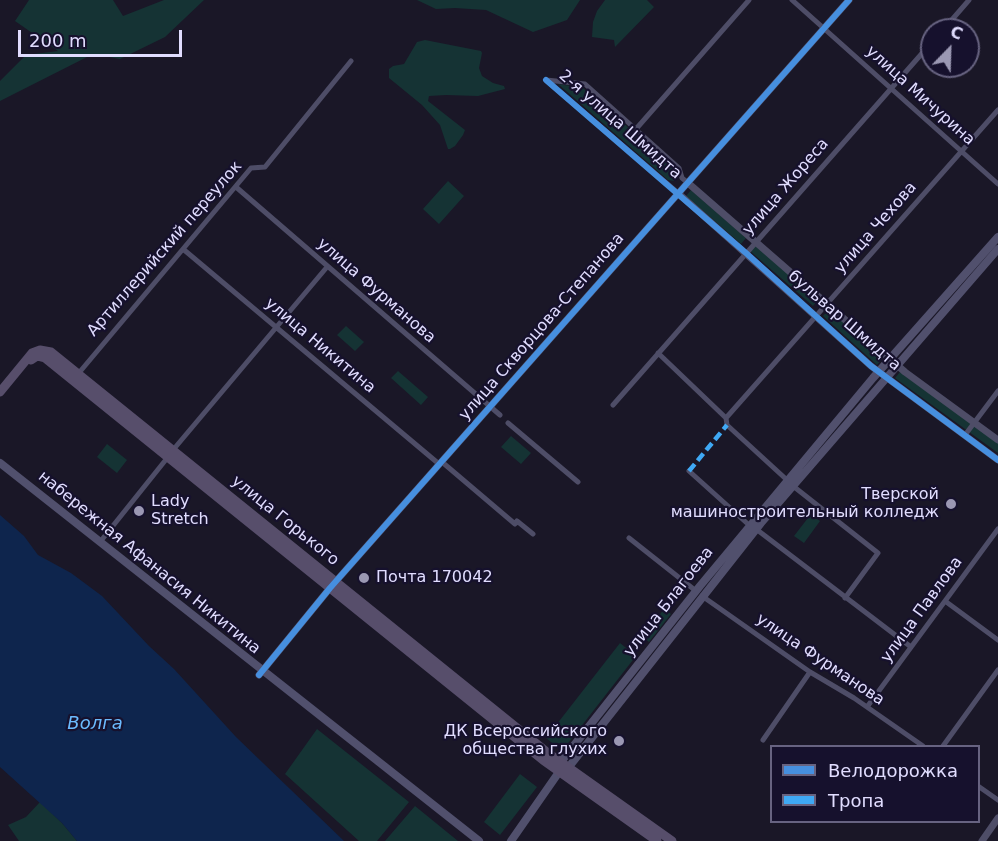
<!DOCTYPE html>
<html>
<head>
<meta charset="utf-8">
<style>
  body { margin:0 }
  #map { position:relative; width:998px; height:841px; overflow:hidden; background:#1a1727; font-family:"DejaVu Sans",sans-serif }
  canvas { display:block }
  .legend { position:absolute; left:770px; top:745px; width:210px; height:78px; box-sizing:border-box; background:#16112d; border:2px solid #676381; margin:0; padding:8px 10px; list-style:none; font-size:18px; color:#e1ddff }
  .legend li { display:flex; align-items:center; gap:12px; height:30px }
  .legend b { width:30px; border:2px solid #676381 }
  .north { position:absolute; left:920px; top:18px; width:60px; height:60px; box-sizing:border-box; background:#16112d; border:2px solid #676381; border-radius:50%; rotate:23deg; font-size:16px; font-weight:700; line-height:24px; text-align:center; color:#e1ddff }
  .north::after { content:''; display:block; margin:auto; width:21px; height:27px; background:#9b98b3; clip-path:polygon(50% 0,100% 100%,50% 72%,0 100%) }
  .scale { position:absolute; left:18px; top:30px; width:164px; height:27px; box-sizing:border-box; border:3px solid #e1ddff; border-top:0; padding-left:8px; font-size:18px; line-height:21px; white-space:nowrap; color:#e1ddff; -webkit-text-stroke:4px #16112d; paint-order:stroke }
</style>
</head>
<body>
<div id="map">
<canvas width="998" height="841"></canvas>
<ul class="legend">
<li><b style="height:8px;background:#468fdf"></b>Велодорожка</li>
<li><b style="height:8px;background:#3fa9f5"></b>Тропа</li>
</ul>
<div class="north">С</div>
<div class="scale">200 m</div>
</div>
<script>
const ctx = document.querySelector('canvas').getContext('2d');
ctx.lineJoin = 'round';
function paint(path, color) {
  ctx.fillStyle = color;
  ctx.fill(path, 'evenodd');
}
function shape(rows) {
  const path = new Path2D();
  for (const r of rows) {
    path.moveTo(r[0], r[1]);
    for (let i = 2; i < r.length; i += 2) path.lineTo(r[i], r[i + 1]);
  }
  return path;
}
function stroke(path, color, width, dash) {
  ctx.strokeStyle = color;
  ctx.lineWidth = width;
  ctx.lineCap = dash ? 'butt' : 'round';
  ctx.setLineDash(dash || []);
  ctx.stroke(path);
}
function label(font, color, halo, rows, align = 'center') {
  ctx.font = font + ' "DejaVu Sans",sans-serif';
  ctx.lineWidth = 4.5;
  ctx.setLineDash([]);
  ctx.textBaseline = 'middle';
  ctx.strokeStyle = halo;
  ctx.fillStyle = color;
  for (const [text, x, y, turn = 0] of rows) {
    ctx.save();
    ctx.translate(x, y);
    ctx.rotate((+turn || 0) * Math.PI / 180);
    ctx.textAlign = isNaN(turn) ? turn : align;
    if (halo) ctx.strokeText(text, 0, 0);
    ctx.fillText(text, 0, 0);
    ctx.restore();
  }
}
paint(shape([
  [29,0,113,0,123,16,164,0,204,0,165,37,120,59,93,54,0,101,0,81,26,55,58,51,15,21],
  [417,0,580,0,567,20,533,32,486,10,455,8,436,9],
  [605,0,647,0,654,7,615,47,614,40,592,37,593,22,597,11],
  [425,40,481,51,482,53,479,68,482,76,493,83,504,86,505,89,478,96,446,95,429,96,428,101,465,130,463,135,455,146,450,149,448,149,440,125,422,105,389,78,389,69,393,66,404,64,417,42],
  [558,84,583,88,676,169,678,176,674,181,668,180],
  [448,181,464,196,439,224,423,209],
  [691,190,746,238,741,244,686,196],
  [755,245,818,300,813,306,750,251],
  [829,309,883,358,877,365,823,316],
  [346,326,364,342,355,351,337,335],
  [398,371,428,397,421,405,391,378],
  [900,372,998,443,998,453,895,378],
  [511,436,531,453,521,464,501,447],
  [107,444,127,460,117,473,97,457],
  [811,514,820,521,804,543,794,536],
  [664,609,671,614,649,642,643,637],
  [620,643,636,656,562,751,546,738],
  [317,729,409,802,377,841,359,841,285,774],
  [520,774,537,787,500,835,484,822],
  [40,802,62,823,77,841,19,841,8,825,26,817],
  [415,806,458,841,385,841]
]), '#153334');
paint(shape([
  [0,515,24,536,38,555,71,573,102,596,149,646,174,669,236,737,344,841,77,841,62,823,0,767]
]), '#0e254d');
stroke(shape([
  [792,0,998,184],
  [943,30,969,0],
  [546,80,585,84,679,168,682,178,688,183],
  [547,81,678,193],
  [636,129,749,0],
  [236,187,500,415],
  [183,249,439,464],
  [658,353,726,418,727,425,787,480],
  [78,374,251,168,265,167,351,61],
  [613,405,932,42],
  [726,418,998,110],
  [508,423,578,482],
  [965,435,998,391],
  [173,450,327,267],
  [442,462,515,524,517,521,533,534],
  [689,471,749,525],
  [793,486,878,553,845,598],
  [756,529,911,647],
  [629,538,696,591],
  [100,542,168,457],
  [702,596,810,672,854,698,923,746],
  [945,601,998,640],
  [867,707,998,529],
  [763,740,810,672],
  [943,746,998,670],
  [978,786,998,800]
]), '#4e4d67', 5);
stroke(shape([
  [688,183,905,372,998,440],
  [678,193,871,366,998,460],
  [259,675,330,588,849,0],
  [982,841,998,818]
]), '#4e4d67', 7);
stroke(shape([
  [0,463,479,841],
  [562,771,568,768,761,523,998,249],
  [511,841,559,772,560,763,700,586,873,378,998,237]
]), '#51506d', 8);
stroke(shape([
  [31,360,37,356,45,358,543,760,657,841],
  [0,392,32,353,40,350,51,352,548,753,672,841]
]), '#574e6b', 9);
stroke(shape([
  [689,471,727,425]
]), '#3fa9f5', 4.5, [9, 4.5]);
stroke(shape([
  [546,80,746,253,871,366,998,460],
  [259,675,330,588,849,0]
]), '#468fdf', 6);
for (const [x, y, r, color] of [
  [951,504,6,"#9b98b3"],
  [139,511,6,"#9b98b3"],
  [364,578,6,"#9b98b3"],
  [619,741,6,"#9b98b3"]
]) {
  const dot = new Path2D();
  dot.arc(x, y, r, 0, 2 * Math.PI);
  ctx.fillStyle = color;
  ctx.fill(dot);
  stroke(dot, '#16112d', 2);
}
label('16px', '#e1ddff', '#16112d', [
  ["улица Мичурина",920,96,42],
  ["2-я улица Шмидта",620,125,41],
  ["улица Жореса",786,187,-49],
  ["улица Чехова",876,228,-49],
  ["Артиллерийский переулок",165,249,-49],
  ["улица Фурманова",376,291,41],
  ["бульвар Шмидта",844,321,41],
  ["улица Скворцова-Степанова",542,327,-49],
  ["улица Никитина",320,346,40],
  ["улица Горького",285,521,39],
  ["набережная Афанасия Никитина",149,563,39],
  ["улица Благоева",669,602,-52],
  ["улица Павлова",922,610,-54],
  ["улица Фурманова",820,660,34]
]);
label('16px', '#e1ddff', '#16112d', [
  ["Тверской",939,495],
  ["машиностроительный колледж",939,513],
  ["Lady",151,502,"left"],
  ["Stretch",151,520,"left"],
  ["Почта 170042",376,578,"left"],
  ["ДК Всероссийского",607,732],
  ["общества глухих",607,750]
], 'right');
label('italic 18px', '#6bbbff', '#16112d', [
  ["Волга",95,724]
]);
</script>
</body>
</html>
